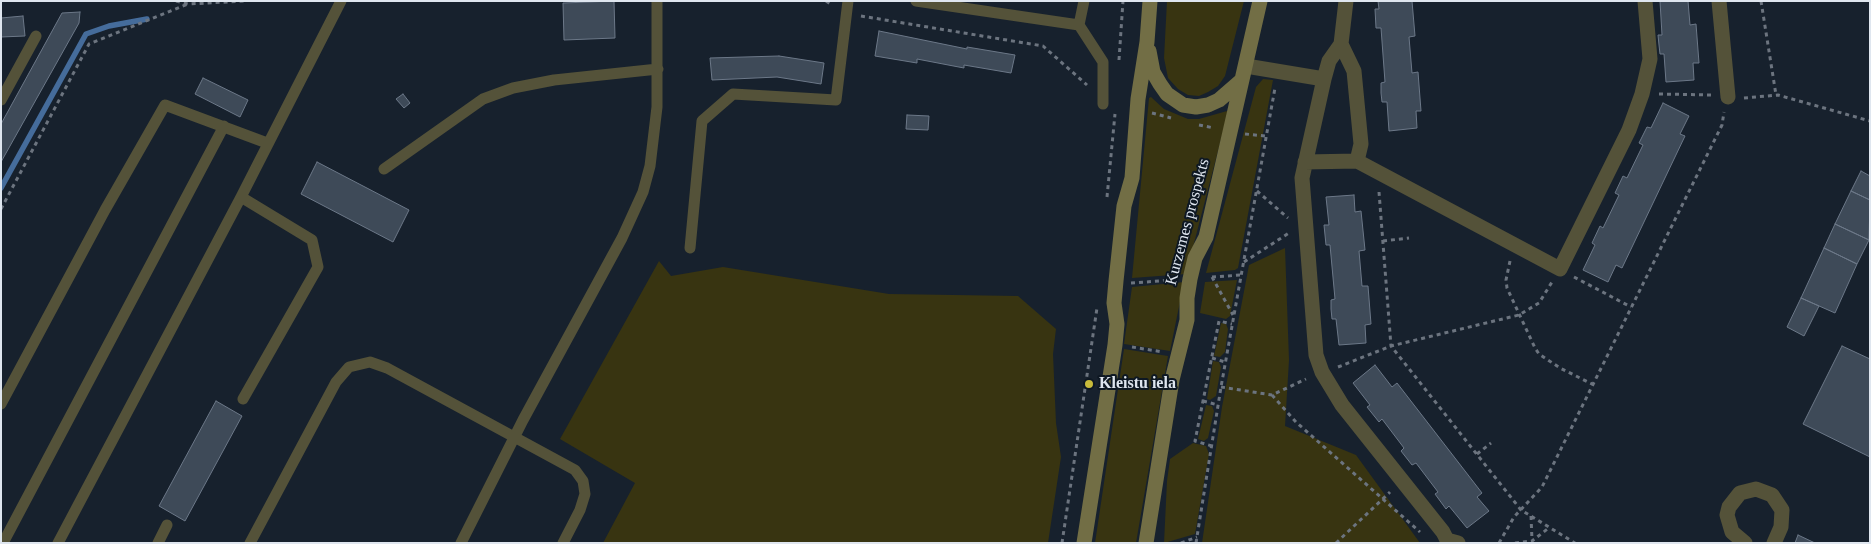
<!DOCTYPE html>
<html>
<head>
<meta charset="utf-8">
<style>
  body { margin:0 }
  #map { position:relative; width:1871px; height:544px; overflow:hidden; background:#17212d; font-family:"Times New Roman",serif }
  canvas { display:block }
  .frame { position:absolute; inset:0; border:2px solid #dfe6ef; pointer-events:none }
</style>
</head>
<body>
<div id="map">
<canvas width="1871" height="544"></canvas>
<div class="frame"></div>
</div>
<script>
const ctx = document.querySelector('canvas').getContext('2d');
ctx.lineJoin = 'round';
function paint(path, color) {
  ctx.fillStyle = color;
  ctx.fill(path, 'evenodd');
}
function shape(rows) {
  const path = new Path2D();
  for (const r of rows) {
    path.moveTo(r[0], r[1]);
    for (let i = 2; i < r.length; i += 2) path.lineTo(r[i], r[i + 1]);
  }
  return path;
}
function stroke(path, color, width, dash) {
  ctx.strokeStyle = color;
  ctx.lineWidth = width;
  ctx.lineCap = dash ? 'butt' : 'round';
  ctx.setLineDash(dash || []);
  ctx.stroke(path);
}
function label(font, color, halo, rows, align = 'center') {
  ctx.font = font + ' "Times New Roman",serif';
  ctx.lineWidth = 4;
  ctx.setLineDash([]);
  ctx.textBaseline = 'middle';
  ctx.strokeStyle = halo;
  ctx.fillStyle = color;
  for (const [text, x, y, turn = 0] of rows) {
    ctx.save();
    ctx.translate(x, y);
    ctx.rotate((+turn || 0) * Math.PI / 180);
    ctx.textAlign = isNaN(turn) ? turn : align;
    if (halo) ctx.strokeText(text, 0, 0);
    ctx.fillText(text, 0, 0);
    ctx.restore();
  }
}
paint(shape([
  [1167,1,1244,1,1225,76,1218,86,1208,92,1199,96,1188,95,1178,89,1168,78,1164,58],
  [1263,79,1273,80,1238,268,1235,270,1206,273,1256,87],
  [1151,97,1164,109,1188,119,1199,119,1227,111,1227,116,1186,274,1132,278,1149,98],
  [1285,248,1289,360,1285,426,1356,455,1420,543,1202,543,1222,407,1249,265],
  [659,261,671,276,723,267,889,294,1018,296,1056,329,1053,354,1056,423,1061,457,1048,543,603,543,635,483,560,439],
  [1237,280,1230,316,1226,319,1200,313,1205,282],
  [1184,282,1170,351,1124,344,1132,287],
  [1221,323,1226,324,1228,329,1225,352,1220,357,1214,356],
  [1124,349,1168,356,1136,543,1095,543],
  [1213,361,1219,362,1221,367,1216,396,1210,400,1207,399],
  [1206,405,1212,406,1214,411,1208,438,1204,441,1198,439],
  [1193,443,1206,446,1209,454,1195,534,1164,543,1167,481,1170,459]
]), '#383411');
stroke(shape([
  [1,188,86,34,109,26,147,19]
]), '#456c9b', 5.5);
const building = shape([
  [614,1,615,38,564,40,563,3,614,1],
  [1378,1,1412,1,1415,36,1409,37,1412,73,1418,72,1421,111,1416,111,1417,128,1389,131,1387,102,1382,102,1381,93,1381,83,1385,82,1381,28,1376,28,1375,9,1379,9,1378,1],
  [1660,1,1688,1,1690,25,1696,24,1699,63,1693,63,1694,80,1666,82,1664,54,1660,54,1659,45,1658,35,1662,35,1660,1],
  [80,12,79,23,1,162,1,124,62,13,80,12],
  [23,16,25,36,1,37,1,18,23,16],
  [879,31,967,49,967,47,1015,55,1011,73,964,65,964,68,917,59,917,63,875,56,879,31],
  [779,56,824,63,821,84,777,77,712,80,710,58,779,56],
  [203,78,248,100,240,117,195,94,203,78],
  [403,94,410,103,404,108,396,99,403,94],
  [1663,103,1689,116,1680,134,1685,136,1622,268,1616,265,1608,282,1583,270,1595,245,1592,243,1600,226,1603,228,1619,195,1615,193,1623,176,1627,178,1643,145,1639,143,1647,127,1651,128,1663,103],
  [907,115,929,116,928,130,906,129,907,115],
  [317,162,409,210,393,242,301,194,317,162],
  [1861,171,1870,176,1870,200,1851,191,1861,171],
  [1851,191,1870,200,1869,240,1835,224,1851,191],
  [1354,195,1355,212,1361,211,1365,250,1359,251,1362,286,1368,286,1371,324,1365,325,1366,343,1339,345,1336,319,1332,319,1331,309,1331,300,1335,299,1330,245,1326,245,1324,225,1329,225,1326,197,1354,195],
  [1835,224,1869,240,1857,264,1824,248,1835,224],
  [1824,248,1857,264,1835,313,1801,298,1824,248],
  [1801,298,1819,306,1804,336,1787,327,1801,298],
  [1842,346,1870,359,1870,457,1803,424,1842,346],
  [1375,365,1392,387,1397,383,1482,493,1477,497,1489,511,1467,528,1449,506,1446,509,1435,494,1438,492,1416,463,1412,465,1401,451,1404,448,1382,419,1379,422,1367,407,1370,405,1353,383,1375,365],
  [216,401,242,416,185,521,159,506,216,401],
  [1798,535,1815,543,1795,543,1798,535]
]);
paint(building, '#3e4a58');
stroke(building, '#6c7888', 1);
stroke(shape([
  [176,1,188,4,246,1],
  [826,1,832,5],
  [1761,1,1776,95],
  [861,16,1043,46,1087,85],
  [1119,60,1123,1],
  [1659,94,1713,95],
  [1744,98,1778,95,1870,121],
  [1152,113,1171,118],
  [1199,125,1214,128],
  [1245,134,1266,136],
  [1257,191,1288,218],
  [1379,192,1391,346,1521,510,1575,543],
  [1107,197,1115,114],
  [1,209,89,44,188,4],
  [1383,241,1409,238],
  [1510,261,1506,280,1507,288,1535,348,1539,354,1560,368,1592,384],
  [1244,262,1289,233],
  [1212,277,1233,315],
  [1212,277,1241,275],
  [1574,277,1631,307],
  [1131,283,1174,280],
  [1132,347,1163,352],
  [1212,358,1225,362],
  [1338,367,1391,346,1519,315,1539,303,1552,282],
  [1221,387,1272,395,1306,379],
  [1272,395,1296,422,1420,532],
  [1203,401,1218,405],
  [1212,446,1195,441,1219,321,1232,324],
  [1477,454,1491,443],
  [1531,516,1532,540],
  [1062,543,1097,308],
  [1181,543,1197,537],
  [1196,543,1221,387,1275,88],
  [1336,543,1390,492],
  [1499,543,1514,517,1542,487,1722,125,1724,112],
  [1515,543,1532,541,1550,527]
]), '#6c747f', 3, [4, 4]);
stroke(shape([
  [916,1,1079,25,1103,62,1103,104],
  [1079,25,1084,1],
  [1,100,36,36],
  [384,169,483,99,513,88,554,80,658,69],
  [241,197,312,240,318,267,243,399],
  [690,248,702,121,733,94,836,100,848,1],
  [1,404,105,210,165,105,267,143],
  [3,543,224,126],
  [58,543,241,197,341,1],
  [158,543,167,525],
  [250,543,336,382,349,367,370,362,387,368,575,470,583,481,585,494,580,510,563,543],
  [461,543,523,420,622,238,643,192,650,166,657,107,657,1]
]), '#545239', 11);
stroke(shape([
  [1719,1,1728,97],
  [1341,44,1354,71,1361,144,1357,161],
  [1246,66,1324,79,1302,178,1316,355,1322,372,1342,405,1443,532,1447,540,1458,543],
  [1324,79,1329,61,1341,44,1346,1],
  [1305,162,1357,161,1560,269,1629,130,1642,94,1650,59,1645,1],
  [1745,543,1732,532,1727,515,1729,507,1740,493,1756,489,1772,495,1782,510,1781,527,1774,543]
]), '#545239', 15);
stroke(shape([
  [1149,51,1153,72,1160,84,1167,94,1183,105,1196,107,1208,105,1219,100,1242,80],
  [1084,543,1115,345,1117,324,1114,303,1116,281,1124,206,1132,178,1138,99,1147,42,1150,1],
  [1146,543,1172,380,1187,320,1187,298,1190,279,1195,258,1206,237,1260,1]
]), '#726e45', 15);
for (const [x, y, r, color] of [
  [1089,384,5,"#c8bb3b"]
]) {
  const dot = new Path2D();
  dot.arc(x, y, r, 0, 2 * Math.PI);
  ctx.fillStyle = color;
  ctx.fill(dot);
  stroke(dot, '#0e1823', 2);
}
label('16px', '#dfe6ef', '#0e1823', [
  ["Kurzemes prospekts",1188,222,-75]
]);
label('bold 16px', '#dfe6ef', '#0e1823', [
  ["Kleistu iela",1099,384]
], 'left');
</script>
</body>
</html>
